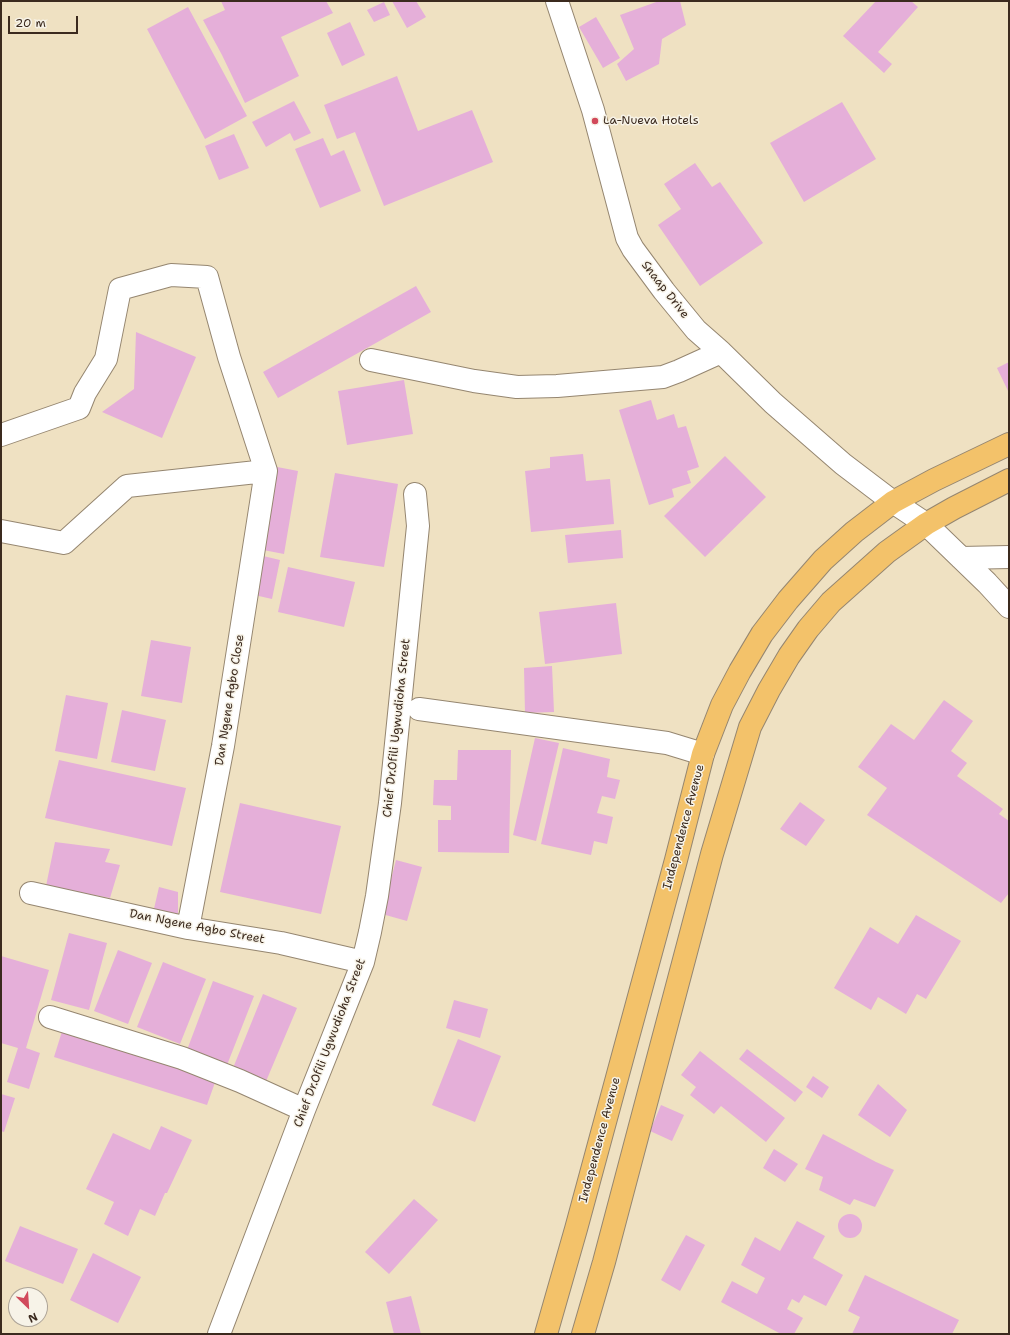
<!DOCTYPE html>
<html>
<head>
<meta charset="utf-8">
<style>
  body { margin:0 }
  #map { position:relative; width:1010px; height:1335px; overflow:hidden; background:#efe1c2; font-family:"Shantell Sans",sans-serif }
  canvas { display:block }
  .frame { position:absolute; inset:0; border:2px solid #3b2a1e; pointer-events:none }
  .north { position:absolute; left:8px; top:1287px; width:40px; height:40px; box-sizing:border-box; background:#f7f3e8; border:1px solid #aca397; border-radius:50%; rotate:155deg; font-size:11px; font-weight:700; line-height:16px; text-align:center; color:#3b2a1e }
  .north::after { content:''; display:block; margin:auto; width:14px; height:18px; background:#d1495b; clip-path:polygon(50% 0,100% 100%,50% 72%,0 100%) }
  .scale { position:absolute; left:8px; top:16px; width:70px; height:18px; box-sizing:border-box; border:2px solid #3b2a1e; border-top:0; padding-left:5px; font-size:12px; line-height:14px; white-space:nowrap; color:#3b2a1e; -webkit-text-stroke:3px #f7f3e8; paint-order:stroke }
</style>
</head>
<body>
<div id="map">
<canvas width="1010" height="1335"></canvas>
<div class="frame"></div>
<div class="north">N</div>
<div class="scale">20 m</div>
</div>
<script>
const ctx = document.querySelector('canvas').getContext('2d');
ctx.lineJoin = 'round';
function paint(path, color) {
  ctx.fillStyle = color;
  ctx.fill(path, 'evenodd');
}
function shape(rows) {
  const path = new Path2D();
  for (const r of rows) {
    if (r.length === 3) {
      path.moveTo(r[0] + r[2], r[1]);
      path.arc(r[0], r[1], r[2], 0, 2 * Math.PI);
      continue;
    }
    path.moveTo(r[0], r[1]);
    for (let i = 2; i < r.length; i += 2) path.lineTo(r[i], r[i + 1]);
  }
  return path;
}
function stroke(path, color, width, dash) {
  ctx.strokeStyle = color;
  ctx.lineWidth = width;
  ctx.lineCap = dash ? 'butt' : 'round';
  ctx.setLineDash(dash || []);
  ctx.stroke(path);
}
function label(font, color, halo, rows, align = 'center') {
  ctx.font = font + ' "Shantell Sans",sans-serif';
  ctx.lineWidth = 3;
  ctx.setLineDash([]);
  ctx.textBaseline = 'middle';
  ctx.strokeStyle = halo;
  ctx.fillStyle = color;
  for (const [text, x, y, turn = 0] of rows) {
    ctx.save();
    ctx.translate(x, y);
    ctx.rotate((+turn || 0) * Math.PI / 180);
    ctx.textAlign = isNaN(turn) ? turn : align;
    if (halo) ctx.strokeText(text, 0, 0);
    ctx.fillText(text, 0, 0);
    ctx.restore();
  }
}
paint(shape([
  [221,1,326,1,333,13,281,37,299,76,245,103,222,55,203,20,225,10],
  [392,1,416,1,426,17,407,28],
  [659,1,680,1,686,25,662,39,659,64,626,81,617,64,634,49,620,15],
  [876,1,911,1,918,7,878,52,892,64,884,73,843,36],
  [384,2,390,15,374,22,367,10],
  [188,7,247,116,205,139,147,29],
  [596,17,620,58,603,68,579,27],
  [350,22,365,55,342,66,327,33],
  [397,76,418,131,472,110,493,162,384,206,355,132,337,139,324,105],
  [294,101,311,133,294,141,290,133,266,147,252,122],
  [842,102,876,159,804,202,770,143],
  [234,134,249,168,219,180,205,146],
  [323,138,331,156,344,150,361,191,320,208,295,149],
  [695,163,712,187,720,182,763,243,700,286,658,225,681,209,664,184],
  [416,286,431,312,278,398,263,372],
  [136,332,196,357,162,438,102,412,134,389],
  [1009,362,1009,393,997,368],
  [404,380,413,434,347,445,338,391],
  [651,400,657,420,674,414,678,428,686,426,699,467,687,471,691,483,672,489,674,497,649,505,619,410],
  [583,454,586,481,610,479,614,524,531,532,525,471,550,468,550,457],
  [725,456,766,497,705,557,664,516],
  [272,466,298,471,284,554,258,549],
  [335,473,398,484,384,567,320,557],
  [621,530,623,558,568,563,565,535],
  [259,555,280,560,272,599,250,594],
  [288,567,355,582,344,627,278,612],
  [616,603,622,654,545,664,539,612],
  [151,640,191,647,182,703,141,696],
  [552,666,554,712,525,713,524,668],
  [66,695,108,703,97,759,55,751],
  [944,700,973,721,951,751,967,763,957,776,1003,809,999,814,1009,821,1009,893,1001,903,867,815,887,788,858,767,891,724,914,740],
  [122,710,166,720,155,771,111,762],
  [535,738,559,743,536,841,513,835],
  [563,748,610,759,607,777,620,780,615,799,602,796,597,813,613,817,607,844,594,841,591,855,541,844],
  [458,750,511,750,509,853,438,852,438,820,451,820,451,806,433,805,434,780,457,780],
  [59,760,186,788,172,846,45,818],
  [800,802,825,820,806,846,780,829],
  [240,803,341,826,321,914,220,892],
  [55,842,110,849,105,862,120,865,110,898,46,886],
  [396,860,422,867,407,921,382,914],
  [159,887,178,892,178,915,153,913],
  [916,915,961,941,926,999,917,994,906,1014,878,997,871,1010,834,988,870,927,898,944],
  [69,933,107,943,89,1010,51,1000],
  [118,950,152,963,128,1024,94,1011],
  [1,956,49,970,26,1048,40,1053,29,1089,7,1082,18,1048,1,1043],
  [163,962,206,979,180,1044,137,1027],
  [213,981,254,996,227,1065,187,1050],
  [263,994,297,1008,264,1086,231,1073],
  [454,1000,488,1009,480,1038,446,1028],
  [64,1025,218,1074,207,1105,54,1057],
  [458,1039,501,1056,475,1122,432,1105],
  [747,1049,803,1092,795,1102,739,1059],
  [700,1051,785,1118,766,1142,721,1106,714,1114,690,1095,696,1087,681,1075],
  [813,1076,829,1087,822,1098,806,1087],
  [878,1084,907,1110,890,1137,858,1115],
  [1,1094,15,1098,4,1132,1,1131],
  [661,1105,684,1115,672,1141,650,1131],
  [161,1126,192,1140,167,1193,165,1193,155,1216,140,1209,128,1236,104,1224,114,1202,86,1189,113,1133,150,1150],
  [823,1134,876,1162,894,1170,875,1207,854,1199,850,1205,819,1190,823,1177,805,1169],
  [774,1149,798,1164,785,1182,763,1168],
  [414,1199,438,1220,389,1274,365,1252],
  [850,1226,12],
  [797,1221,825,1236,813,1258,843,1275,826,1306,804,1295,799,1303,792,1299,787,1309,803,1318,794,1334,781,1334,721,1302,732,1281,757,1294,765,1278,741,1265,755,1237,780,1251],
  [20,1226,78,1249,63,1284,5,1261],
  [686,1235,705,1245,680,1291,661,1280],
  [93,1253,141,1277,118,1323,70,1300],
  [865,1275,959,1320,952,1334,852,1334,860,1317,848,1311],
  [411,1296,421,1334,394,1334,386,1302]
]), '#e5afd9');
const minor = shape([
  [557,1,593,110,627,238,633,249,664,291,696,330,721,352,773,403,843,464,893,502,926,524,987,583,1009,607],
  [371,360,474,381,517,387,557,386,663,377,679,371,721,352],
  [1,435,79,408,85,393,106,359,120,289,171,275,207,277,229,357,266,471,223,746,188,928],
  [1,531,64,543,127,486,266,471],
  [961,558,1009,557],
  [419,709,667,743,703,754],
  [31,893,188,928,281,943,363,962],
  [50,1017,182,1058,240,1081,304,1110],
  [219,1334,304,1110,363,962,370,932,377,896,390,803,418,526,415,494]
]);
const major = shape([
  [546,1334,576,1229,676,860,703,754,722,705,740,671,762,634,788,600,823,560,854,532,893,502,934,480,1009,444],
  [583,1334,604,1262,712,854,750,727,769,690,789,656,808,629,831,602,887,552,926,524,954,508,1009,480]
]);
stroke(minor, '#958670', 24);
stroke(major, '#958670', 24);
stroke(minor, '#fff', 22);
stroke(major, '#f3c26a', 22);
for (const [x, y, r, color] of [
  [595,121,4,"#d1495b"]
]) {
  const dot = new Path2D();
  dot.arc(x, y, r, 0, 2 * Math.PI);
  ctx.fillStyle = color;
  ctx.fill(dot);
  stroke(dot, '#f7f3e8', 1.5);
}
label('12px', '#3b2a1e', '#f7f3e8', [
  ["La-Nueva Hotels",603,121]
], 'left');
label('12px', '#3b2a1e', '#f7f3e8', [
  ["Snaap Drive",665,290,52],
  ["Dan Ngene Agbo Close",230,700,-81],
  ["Chief Dr.Ofili Ugwudioha Street",397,728,-84],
  ["Independence Avenue",684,827,-75],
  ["Dan Ngene Agbo Street",197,927,11],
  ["Chief Dr.Ofili Ugwudioha Street",330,1043,-69],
  ["Independence Avenue",600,1140,-75]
]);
</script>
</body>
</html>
